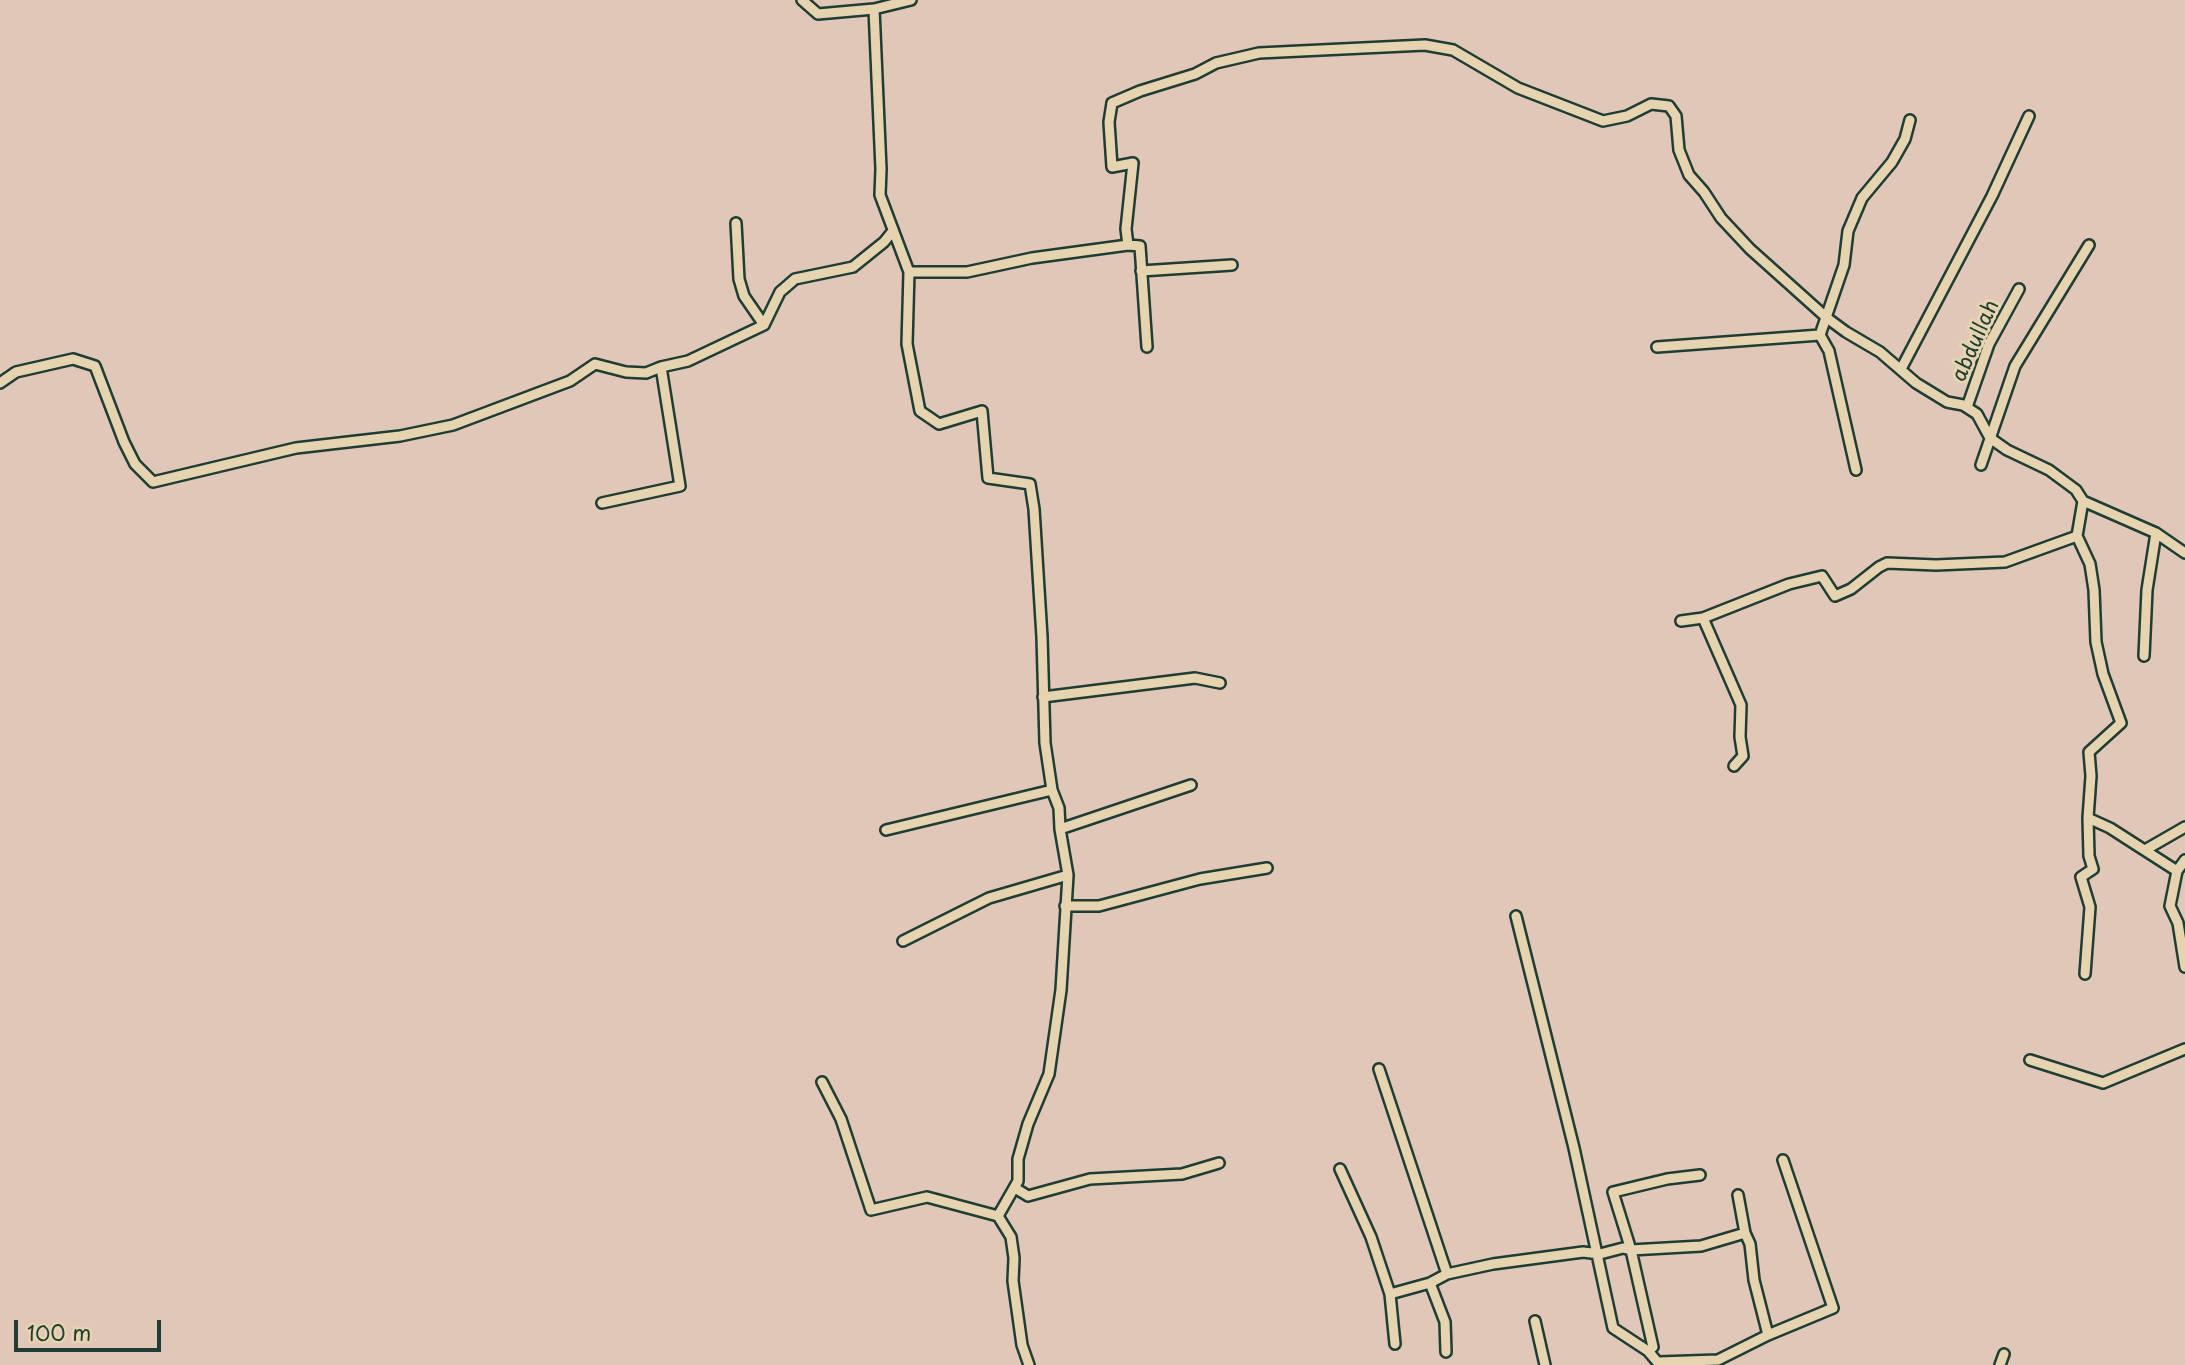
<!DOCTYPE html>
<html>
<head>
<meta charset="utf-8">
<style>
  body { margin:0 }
  #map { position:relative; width:2185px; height:1365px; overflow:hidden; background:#e1c7b8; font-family:"Playpen Sans",sans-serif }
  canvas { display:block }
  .scale { position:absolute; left:14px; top:1320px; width:147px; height:32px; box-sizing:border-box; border:4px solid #1f3d34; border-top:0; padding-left:9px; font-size:21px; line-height:24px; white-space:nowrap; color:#1f3d34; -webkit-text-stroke:5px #e6d4b1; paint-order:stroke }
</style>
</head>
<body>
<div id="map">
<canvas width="2185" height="1365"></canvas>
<div class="scale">100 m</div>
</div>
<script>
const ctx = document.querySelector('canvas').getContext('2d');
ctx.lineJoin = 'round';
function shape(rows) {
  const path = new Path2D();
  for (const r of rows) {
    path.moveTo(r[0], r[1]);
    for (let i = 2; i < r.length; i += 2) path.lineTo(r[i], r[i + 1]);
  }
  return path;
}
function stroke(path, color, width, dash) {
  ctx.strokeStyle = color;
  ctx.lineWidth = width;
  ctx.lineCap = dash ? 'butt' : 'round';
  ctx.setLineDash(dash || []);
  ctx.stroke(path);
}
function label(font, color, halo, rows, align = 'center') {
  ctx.font = font + ' "Playpen Sans",sans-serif';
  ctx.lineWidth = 6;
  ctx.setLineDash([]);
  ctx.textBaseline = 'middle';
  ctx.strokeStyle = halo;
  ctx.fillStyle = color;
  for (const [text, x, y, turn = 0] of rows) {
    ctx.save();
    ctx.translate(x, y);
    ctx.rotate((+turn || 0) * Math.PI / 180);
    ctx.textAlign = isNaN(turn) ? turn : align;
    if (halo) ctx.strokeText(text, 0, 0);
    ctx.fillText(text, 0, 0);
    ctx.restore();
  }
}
const street = shape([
  [802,0,818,14,874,9],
  [911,0,874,9,881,169,880,195,909,272,907,344,920,411,939,424,982,411,988,478,1030,484,1034,509,1042,637,1045,743,1052,790,1059,808,1060,829,1068,875,1061,990,1049,1074,1028,1124,1018,1159,1018,1181,998,1216,1011,1237,1014,1258,1013,1281,1022,1345,1029,1365],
  [736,223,739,279,744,296,764,325],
  [1128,245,1140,246,1147,347],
  [1141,271,1232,265],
  [909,272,967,272,1032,258,1128,245,1126,229,1133,163,1112,167,1109,122,1112,103,1140,91,1195,74,1216,63,1259,53,1425,45,1453,50,1518,88,1603,121,1627,116,1651,104,1669,106,1676,116,1679,150,1689,175,1704,192,1721,218,1750,249,1827,318,1846,332,1880,352,1916,383,1947,402,1963,405,1977,414,1990,438,2007,450,2049,470,2076,490,2083,501,2156,533,2185,553],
  [1820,335,1829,351,1856,470],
  [1657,347,1820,335,1844,265,1848,231,1862,198,1892,162,1905,139,1910,120],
  [1901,369,1992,196,2029,116],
  [0,383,16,372,73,359,95,366,124,442,135,464,153,482,296,448,400,436,453,425,570,381,595,364,626,372,646,373,661,367,688,361,764,325,780,292,795,279,853,267,884,242,892,232],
  [1967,407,1989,344,2019,289],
  [1981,465,2015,366,2089,245],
  [2083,501,2077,536,2090,564,2094,590,2096,642,2103,674,2121,723,2089,752,2091,776,2088,818,2110,828,2177,871],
  [602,503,680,486,661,367],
  [1703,618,1741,705,1740,737,1743,756,1734,766],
  [1681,621,1703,618,1789,584,1822,576,1835,596,1851,589,1879,567,1887,563,1936,565,2005,562,2077,536],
  [2144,656,2147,590,2156,533],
  [1043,697,1195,678,1220,683],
  [1060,829,1191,785],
  [886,830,1052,790],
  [2145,850,2185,827],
  [2185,860,2177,871,2170,906,2178,923,2185,967],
  [1065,906,1099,906,1200,879,1267,868],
  [1516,916,1574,1148,1613,1328,1648,1351,1660,1365],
  [903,941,989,898,1068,875],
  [2085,974,2090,907,2081,877,2093,869,2089,856,2088,818],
  [2030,1060,2103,1083,2185,1049],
  [1379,1069,1447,1274,1430,1283,1390,1294],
  [822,1082,841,1119,871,1210,927,1197,998,1216],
  [1340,1169,1371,1237,1390,1294,1395,1344],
  [1015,1188,1028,1196,1090,1179,1182,1174,1219,1163],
  [1738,1195,1745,1233,1750,1244,1754,1280,1768,1335],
  [1447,1274,1493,1264,1583,1252,1600,1254,1623,1248,1631,1250,1701,1246,1745,1233],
  [1430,1283,1445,1322,1446,1352],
  [1535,1321,1545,1365],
  [1648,1351,1653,1347,1631,1250,1613,1192,1667,1179,1700,1175],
  [1659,1362,1718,1360,1768,1335,1833,1308,1783,1160],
  [2000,1365,2004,1354]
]);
stroke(street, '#1f3d34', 14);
stroke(street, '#e6d4b1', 9);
label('21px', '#1f3d34', '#e6d4b1', [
  ["abdullah",1976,341,-66]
]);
</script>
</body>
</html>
